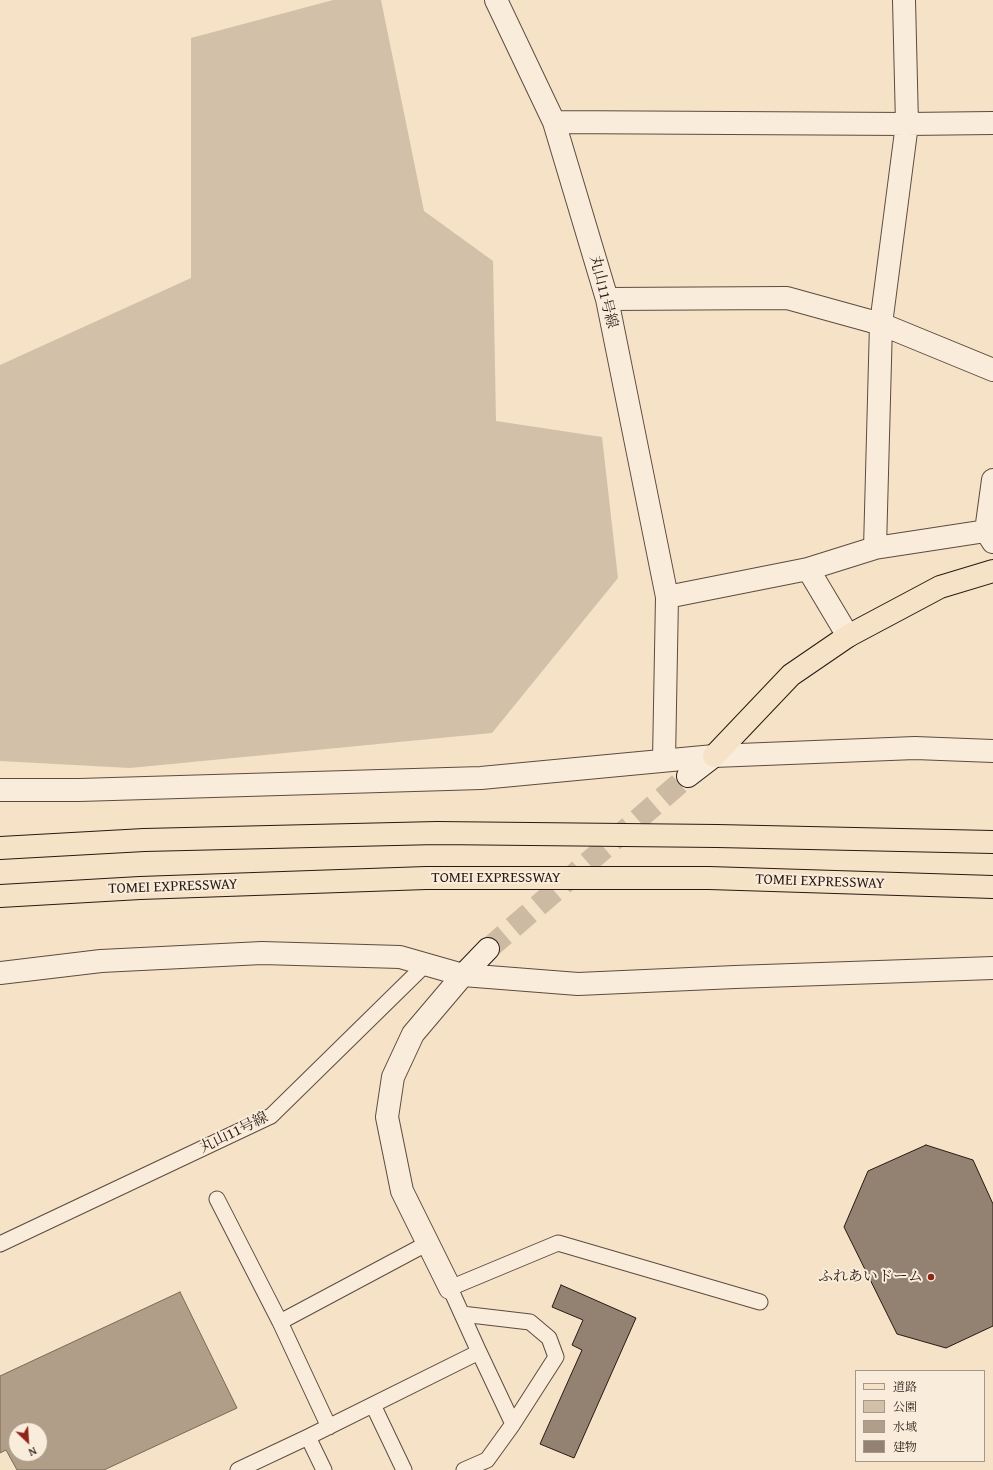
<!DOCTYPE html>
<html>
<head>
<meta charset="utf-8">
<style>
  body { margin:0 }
  #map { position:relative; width:993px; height:1470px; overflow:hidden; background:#f6e2c6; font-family:"Gentium Book Plus","Noto Serif JP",serif }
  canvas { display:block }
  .legend { position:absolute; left:855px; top:1370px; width:130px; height:92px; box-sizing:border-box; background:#f9ecda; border:1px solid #a5988b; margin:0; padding:5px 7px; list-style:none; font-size:12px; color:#281a14 }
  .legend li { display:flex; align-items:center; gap:8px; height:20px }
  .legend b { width:20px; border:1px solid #a5988b }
  .north { position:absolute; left:8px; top:1422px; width:40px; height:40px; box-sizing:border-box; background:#f9ecda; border:1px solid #a5988b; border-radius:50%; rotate:155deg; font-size:11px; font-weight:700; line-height:16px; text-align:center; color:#281a14 }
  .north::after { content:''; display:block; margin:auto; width:14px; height:18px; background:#8f2418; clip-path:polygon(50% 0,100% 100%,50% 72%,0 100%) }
</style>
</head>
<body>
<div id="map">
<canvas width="993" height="1470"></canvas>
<ul class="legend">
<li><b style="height:5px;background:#f6e2c6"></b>道路</li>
<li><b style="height:11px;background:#d3c0a8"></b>公園</li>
<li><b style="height:11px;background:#b09e89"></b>水域</li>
<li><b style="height:11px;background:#938271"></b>建物</li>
</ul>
<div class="north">N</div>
</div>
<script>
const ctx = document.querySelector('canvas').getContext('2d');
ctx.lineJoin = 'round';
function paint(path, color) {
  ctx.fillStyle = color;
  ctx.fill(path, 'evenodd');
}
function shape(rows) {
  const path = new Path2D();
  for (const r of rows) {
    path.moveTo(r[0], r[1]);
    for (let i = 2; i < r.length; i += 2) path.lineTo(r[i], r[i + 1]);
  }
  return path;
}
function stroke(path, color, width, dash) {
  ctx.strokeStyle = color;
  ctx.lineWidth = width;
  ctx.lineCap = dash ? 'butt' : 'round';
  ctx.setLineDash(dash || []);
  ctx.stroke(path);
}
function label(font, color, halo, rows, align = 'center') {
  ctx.font = font + ' "Gentium Book Plus","Noto Serif JP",serif';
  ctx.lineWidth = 4;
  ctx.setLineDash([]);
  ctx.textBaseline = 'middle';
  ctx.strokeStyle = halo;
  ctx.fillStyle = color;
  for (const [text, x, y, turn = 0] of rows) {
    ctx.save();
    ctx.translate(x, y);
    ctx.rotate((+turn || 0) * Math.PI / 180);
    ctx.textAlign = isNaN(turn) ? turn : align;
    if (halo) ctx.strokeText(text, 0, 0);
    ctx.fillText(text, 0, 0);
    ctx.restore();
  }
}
paint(shape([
  [333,0,381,0,424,211,493,261,496,421,602,437,618,578,492,733,130,768,0,761,0,365,191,278,191,38]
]), '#d3c0a8');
const water = shape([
  [180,1292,237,1408,104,1470,17,1470,6,1450,0,1453,0,1376,180,1292],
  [16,1430,40,1430,40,1454,16,1454,16,1430]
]);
paint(water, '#b09e89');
stroke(water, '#7a695a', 1);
const building = shape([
  [926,1145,973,1160,993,1204,993,1326,946,1348,897,1334,844,1227,868,1171,926,1145],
  [561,1285,636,1318,574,1458,540,1444,582,1350,572,1345,583,1320,552,1307,561,1285]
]);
paint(building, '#938271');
stroke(building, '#281a14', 1);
stroke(shape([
  [488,949,688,776]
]), '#cdbaa2', 22, [22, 11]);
const lane = shape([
  [217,1199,280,1322,329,1427],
  [0,1244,271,1116,426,964],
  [462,1314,530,1322,549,1338,556,1357,513,1424],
  [280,1322,428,1243],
  [373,1405,404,1470],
  [308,1437,324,1470],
  [238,1470,308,1437,479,1352,450,1288,558,1243,760,1302],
  [464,1470,487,1460,513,1424,479,1352]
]);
const street = shape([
  [496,0,554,122,607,299,667,597,664,760],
  [554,122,907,124,993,123],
  [607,299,787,298,881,324,993,370],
  [993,480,986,531,993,542],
  [875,548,881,324,907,124,904,0],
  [808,569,848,636],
  [667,597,808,569,875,548,986,531],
  [0,790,79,790,481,778,714,756,915,748,993,751],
  [0,973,101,961,262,953,400,957,463,975,578,984,735,977,993,968],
  [450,1288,402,1191,387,1117,393,1077,413,1034,463,975]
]);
const secondary = shape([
  [688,776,714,756],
  [463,975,488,949]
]);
const primary = shape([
  [714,756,791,675,848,636,940,587,993,571]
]);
const highway = shape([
  [0,848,144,840,437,833,717,836,993,842],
  [0,896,140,888,426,878,709,878,993,887]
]);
stroke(lane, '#5c4c40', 17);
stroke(street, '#5c4c40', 24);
stroke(secondary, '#281a14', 24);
stroke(primary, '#281a14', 24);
stroke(highway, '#281a14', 24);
stroke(lane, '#f9ecda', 15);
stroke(street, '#f9ecda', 22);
stroke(secondary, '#f9ecda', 22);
stroke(primary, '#f6e2c6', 22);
stroke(highway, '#f6e2c6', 22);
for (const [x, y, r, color] of [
  [931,1277,4,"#8f2418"]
]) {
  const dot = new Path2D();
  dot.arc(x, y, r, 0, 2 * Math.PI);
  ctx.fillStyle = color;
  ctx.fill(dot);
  stroke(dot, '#f9ecda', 1.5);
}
label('15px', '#281a14', '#f9ecda', [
  ["丸山11号線",603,292,76],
  ["TOMEI EXPRESSWAY",496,878],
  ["TOMEI EXPRESSWAY",820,882,2],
  ["TOMEI EXPRESSWAY",173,887,-2],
  ["丸山11号線",234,1133,-26]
]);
label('15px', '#281a14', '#f9ecda', [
  ["ふれあいドーム",923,1277]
], 'right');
</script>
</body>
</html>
